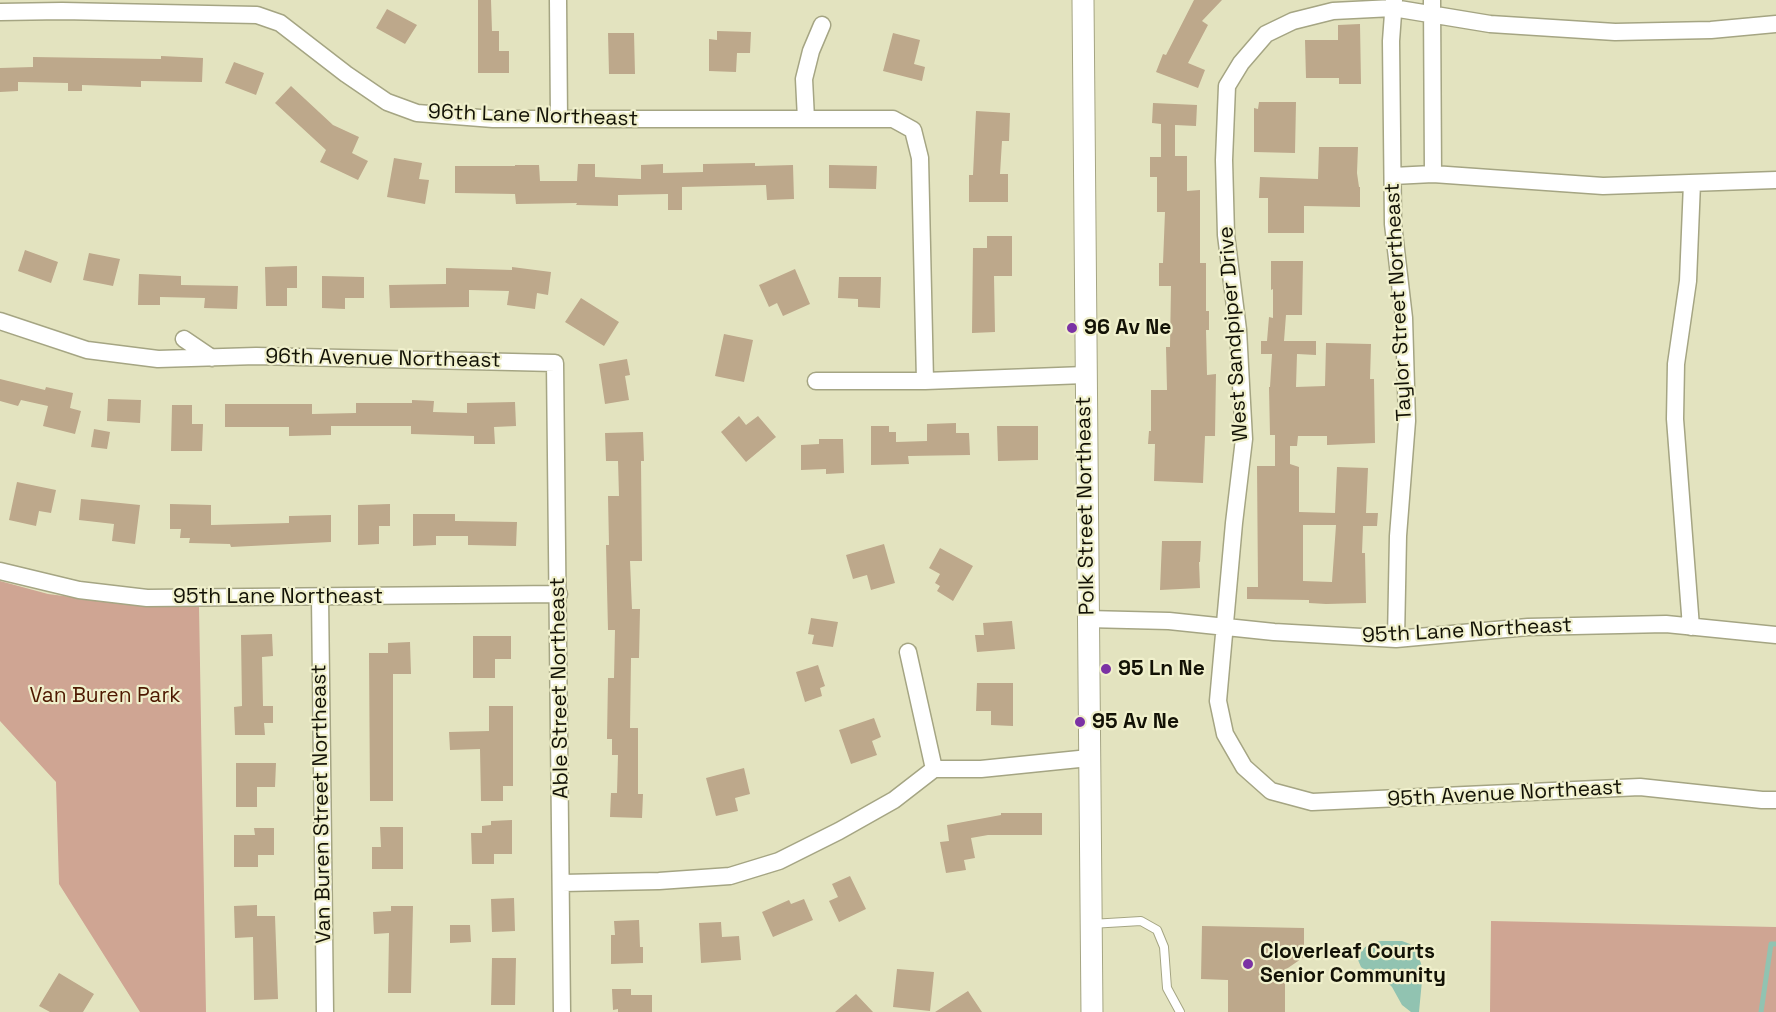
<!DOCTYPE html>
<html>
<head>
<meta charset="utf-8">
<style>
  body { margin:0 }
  canvas { display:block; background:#e3e3bf }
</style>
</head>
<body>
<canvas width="1776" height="1012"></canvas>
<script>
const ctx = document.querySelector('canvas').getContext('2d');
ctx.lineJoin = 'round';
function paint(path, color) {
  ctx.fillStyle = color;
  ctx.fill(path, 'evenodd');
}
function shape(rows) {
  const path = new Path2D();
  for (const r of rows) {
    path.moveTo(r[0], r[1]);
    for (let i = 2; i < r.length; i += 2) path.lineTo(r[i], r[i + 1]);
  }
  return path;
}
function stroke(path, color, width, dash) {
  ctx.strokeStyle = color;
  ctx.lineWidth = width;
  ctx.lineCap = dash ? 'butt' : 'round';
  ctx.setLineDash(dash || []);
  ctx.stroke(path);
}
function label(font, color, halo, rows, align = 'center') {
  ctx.font = font + ' "Space Grotesk",sans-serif';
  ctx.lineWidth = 4.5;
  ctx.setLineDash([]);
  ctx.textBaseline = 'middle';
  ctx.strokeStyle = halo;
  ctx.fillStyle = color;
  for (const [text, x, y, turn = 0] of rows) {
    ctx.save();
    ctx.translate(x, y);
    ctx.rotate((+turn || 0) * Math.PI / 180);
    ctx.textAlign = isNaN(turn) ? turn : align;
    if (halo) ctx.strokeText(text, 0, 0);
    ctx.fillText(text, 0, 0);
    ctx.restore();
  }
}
paint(shape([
  [0,581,48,594,111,602,199,606,206,1012,140,1012,59,884,56,782,0,721],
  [1491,921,1776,927,1776,1012,1490,1012]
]), '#cfa593');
paint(shape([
  [1381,941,1402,941,1410,944,1418,954,1423,970,1419,1012,1411,1012,1402,1005,1392,987,1384,979,1367,972,1361,967,1358,960,1362,950,1370,943]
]), '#91c3b1');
stroke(shape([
  [1761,1012,1771,944,1776,944]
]), '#91c3b1', 5);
paint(shape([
  [478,0,491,0,492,31,499,31,499,51,509,51,509,73,478,73],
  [1194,0,1222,0,1202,21,1208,25,1188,63,1205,70,1198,88,1156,72,1163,54,1166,55],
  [387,9,417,25,405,44,376,28],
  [1360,24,1361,84,1339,84,1339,78,1306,78,1305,40,1338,40,1338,25],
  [717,31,751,32,750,53,737,53,736,72,709,71,709,39,717,40],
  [608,33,634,33,635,74,609,74],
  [893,33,920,40,914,64,925,67,922,81,883,71],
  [161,56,203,58,202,82,141,81,141,87,82,85,82,91,68,91,68,83,18,82,18,91,0,92,0,68,33,67,33,57,161,59],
  [234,62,264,73,256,95,225,83],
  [291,86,333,125,359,137,352,153,368,161,358,180,320,162,326,150,275,103],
  [1259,102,1296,102,1295,153,1254,152,1254,108,1258,109],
  [1153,103,1197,105,1196,126,1175,125,1175,156,1187,156,1187,191,1200,190,1200,263,1206,263,1206,311,1209,311,1209,330,1206,330,1207,375,1216,374,1215,436,1205,436,1203,483,1154,481,1155,444,1148,444,1149,431,1151,431,1151,390,1167,390,1166,347,1170,347,1171,286,1159,286,1159,263,1163,263,1165,212,1157,212,1157,177,1150,177,1150,157,1161,157,1161,124,1152,123],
  [976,111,1010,113,1009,141,1002,141,1000,174,1008,174,1008,202,969,202,969,175,973,175],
  [1319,147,1358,147,1357,173,1359,187,1360,187,1360,207,1304,206,1304,233,1268,233,1268,198,1259,198,1260,177,1318,179],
  [394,158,422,163,419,179,429,180,425,204,387,197],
  [755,163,755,166,793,165,794,199,767,200,766,185,682,187,682,210,668,210,668,194,618,195,618,206,576,205,577,203,516,204,515,194,455,193,455,166,515,166,515,165,539,165,540,181,577,181,578,164,595,164,595,177,641,179,641,165,663,164,663,173,703,172,703,164],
  [829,165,877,166,876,189,829,188],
  [987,236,1012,236,1012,276,994,276,995,332,972,333,973,248,987,248],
  [25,250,58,262,51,283,18,271],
  [89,253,120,259,113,286,83,280],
  [1271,261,1303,261,1302,315,1286,315,1284,341,1316,341,1316,355,1297,354,1296,387,1325,386,1326,343,1371,344,1370,379,1374,379,1375,443,1327,445,1327,436,1298,436,1297,446,1290,446,1290,464,1299,467,1299,512,1335,513,1337,467,1368,468,1366,513,1378,513,1377,526,1363,526,1362,553,1365,553,1366,603,1326,604,1309,603,1309,600,1247,599,1247,587,1258,587,1257,466,1275,466,1275,435,1270,435,1269,387,1270,387,1272,354,1261,354,1261,341,1267,341,1269,317,1273,318,1273,289,1271,290],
  [1303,525,1336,525,1332,582,1303,581],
  [297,266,297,288,287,288,287,306,266,306,265,267],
  [512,267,551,272,548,295,537,293,535,309,507,305,509,291,469,290,469,307,390,308,389,285,446,284,446,268,512,270],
  [795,269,810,304,783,316,777,303,769,307,759,285],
  [139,274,181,276,181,285,238,286,237,309,204,308,205,298,160,297,160,305,138,305],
  [322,276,364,277,364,298,345,298,345,309,322,308],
  [839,277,881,277,880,308,858,307,858,299,838,298],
  [581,298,619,322,604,346,565,322],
  [724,334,753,340,744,382,715,376],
  [627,359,630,375,625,376,629,400,605,404,599,364],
  [0,379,45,390,46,387,73,393,70,408,81,411,75,434,43,426,48,406,21,400,18,406,0,401],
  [108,399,141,400,140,423,107,421],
  [412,400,434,401,433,412,467,413,467,403,515,402,516,426,494,427,495,444,474,444,474,436,411,434,411,426,331,426,331,435,289,436,289,427,225,427,225,404,312,404,312,414,356,413,356,403,412,403],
  [172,405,192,405,192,424,203,424,202,451,171,451],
  [739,416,746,425,758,416,776,437,746,462,721,432],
  [956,423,956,433,969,433,970,455,908,456,909,464,871,465,871,426,889,426,889,432,896,432,896,442,927,441,927,424],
  [997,426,1038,426,1038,460,998,461],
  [94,429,110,432,107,449,91,447],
  [643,432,644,461,641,461,642,561,630,561,632,609,640,609,639,658,631,658,630,728,638,728,638,794,643,794,642,818,610,817,611,793,617,793,618,755,612,755,612,739,607,739,608,678,614,678,615,630,608,630,606,545,609,545,608,496,619,496,618,461,606,461,605,433],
  [819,439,843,439,844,473,826,474,826,469,801,470,801,445,819,444],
  [17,482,56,490,51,513,39,511,36,526,9,520],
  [81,499,140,505,135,544,112,541,114,524,79,520],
  [170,504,211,505,211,525,289,523,289,516,331,515,331,542,231,547,230,544,189,543,190,538,180,538,181,529,170,529],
  [390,504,390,526,379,526,379,544,358,545,358,505],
  [413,514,455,514,455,521,517,522,516,546,468,545,468,536,436,536,436,545,413,546],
  [1162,541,1201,541,1200,562,1199,562,1200,588,1160,590],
  [884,544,895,583,871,590,867,575,853,579,846,555],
  [940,548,973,566,953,601,937,591,940,586,935,583,940,574,929,568],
  [811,618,838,622,833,647,812,644,814,635,808,634],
  [1012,621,1015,649,977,652,975,635,984,635,983,623],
  [272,634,273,656,262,657,263,706,273,706,273,723,264,723,265,735,235,735,234,707,242,706,241,635],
  [473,636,511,636,511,659,495,659,495,678,473,678],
  [410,642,411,674,393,674,393,801,370,801,369,653,388,653,388,643],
  [818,665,825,686,820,688,822,696,805,702,796,672],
  [977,683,1013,683,1013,726,991,725,991,711,976,711],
  [489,706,513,706,513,786,503,786,503,801,481,801,480,749,450,750,449,732,489,731],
  [874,718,881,737,872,741,877,755,851,764,839,730],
  [236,763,276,763,275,787,257,787,257,807,236,807],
  [744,768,750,794,735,798,738,811,716,816,706,778],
  [1001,813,1042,813,1042,835,988,835,971,838,975,858,964,860,966,870,946,873,940,842,949,841,947,825,1001,815],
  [512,820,512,854,494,854,494,864,472,864,471,833,482,833,482,826,491,825,491,821],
  [380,827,403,827,403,869,372,869,372,847,381,847],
  [254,828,274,828,274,855,258,855,258,867,234,867,234,835,255,835],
  [850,876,866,909,839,922,829,901,838,897,832,884],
  [514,898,515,931,492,932,491,899],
  [804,899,813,920,773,937,762,912,789,900,791,904],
  [257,905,257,916,275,916,278,999,254,1000,253,937,235,938,234,906],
  [391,906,413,906,411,993,388,993,389,933,374,934,373,912,391,911],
  [639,920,640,947,643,947,643,963,611,964,611,935,615,935,614,921],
  [721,922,722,937,739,936,741,960,701,963,699,923],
  [450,925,470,925,471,942,450,943],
  [1202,926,1304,928,1304,957,1285,970,1285,1012,1228,1012,1228,980,1201,979],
  [492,958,516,958,515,1005,491,1005],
  [897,969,934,972,930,1011,893,1007],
  [59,973,94,994,83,1012,50,1012,39,1006],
  [612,989,631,989,631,995,652,995,652,1012,618,1012,618,1009,613,1010],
  [968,991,982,1012,935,1012],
  [856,994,873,1012,835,1012]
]), '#bda88b');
const service = shape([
  [1091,924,1141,921,1157,930,1164,947,1167,988,1180,1012]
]);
const minor = shape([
  [558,0,559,119],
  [1394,0,1391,41,1393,224,1404,318,1407,421,1398,536,1396,639],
  [1432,0,1433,174],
  [0,12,62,11,257,15,280,23,346,74,387,102,417,113,493,119,893,119,913,130,920,158,925,381],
  [1776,24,1711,30,1615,32,1490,24,1393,8,1333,11,1293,21,1266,34,1241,63,1227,86,1224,160,1226,235,1238,330,1244,439,1234,523,1218,701,1225,734,1244,767,1271,791,1312,802,1640,787,1762,800,1776,800],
  [806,119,804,79,811,51,822,25],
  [1393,176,1433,174,1603,186,1776,180],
  [0,321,87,350,158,359,256,356,555,363,562,1012],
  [184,339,212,358],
  [816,381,925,381,1085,375],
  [0,571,79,590,147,598,559,594],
  [320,597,325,1012],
  [1087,619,1169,621,1274,632,1396,639,1528,627,1666,624,1776,635],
  [1691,627,1675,419,1676,364,1688,281,1692,183],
  [908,652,934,769],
  [562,883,659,881,730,876,779,861,839,831,894,800,934,769,981,769,1089,758]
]);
const tertiary = shape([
  [1083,0,1092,1012]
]);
stroke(service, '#a5a583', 10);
stroke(minor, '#a5a583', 19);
stroke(tertiary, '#a5a583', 23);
stroke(service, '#fff', 8);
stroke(minor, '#fff', 16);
stroke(tertiary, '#fff', 21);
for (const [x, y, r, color] of [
  [1072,328,6,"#7b32a4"],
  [1106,669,6,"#7b32a4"],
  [1080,722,6,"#7b32a4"],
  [1248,964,6,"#7b32a4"]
]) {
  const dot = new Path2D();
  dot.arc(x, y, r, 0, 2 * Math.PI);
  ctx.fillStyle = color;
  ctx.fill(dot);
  stroke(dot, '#f0f0cc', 2);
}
label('21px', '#131206', '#f0f0cc', [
  ["96th Lane Northeast",533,116,2],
  ["Taylor Street Northeast",1399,302,-93],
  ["West Sandpiper Drive",1234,334,-94],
  ["96th Avenue Northeast",383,359,1],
  ["Polk Street Northeast",1086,506,-91],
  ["95th Lane Northeast",278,597],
  ["95th Lane Northeast",1467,631,-3],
  ["Able Street Northeast",560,688,-91],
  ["95th Avenue Northeast",1505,794,-3],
  ["Van Buren Street Northeast",322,804,-91]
]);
label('bold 21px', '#131206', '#f0f0cc', [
  ["96 Av Ne",1084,328],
  ["95 Ln Ne",1118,669],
  ["95 Av Ne",1092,722],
  ["Cloverleaf Courts",1260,952],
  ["Senior Community",1260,976]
], 'left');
label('21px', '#4d1800', '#f0f0cc', [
  ["Van Buren Park",105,696]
]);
</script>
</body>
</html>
